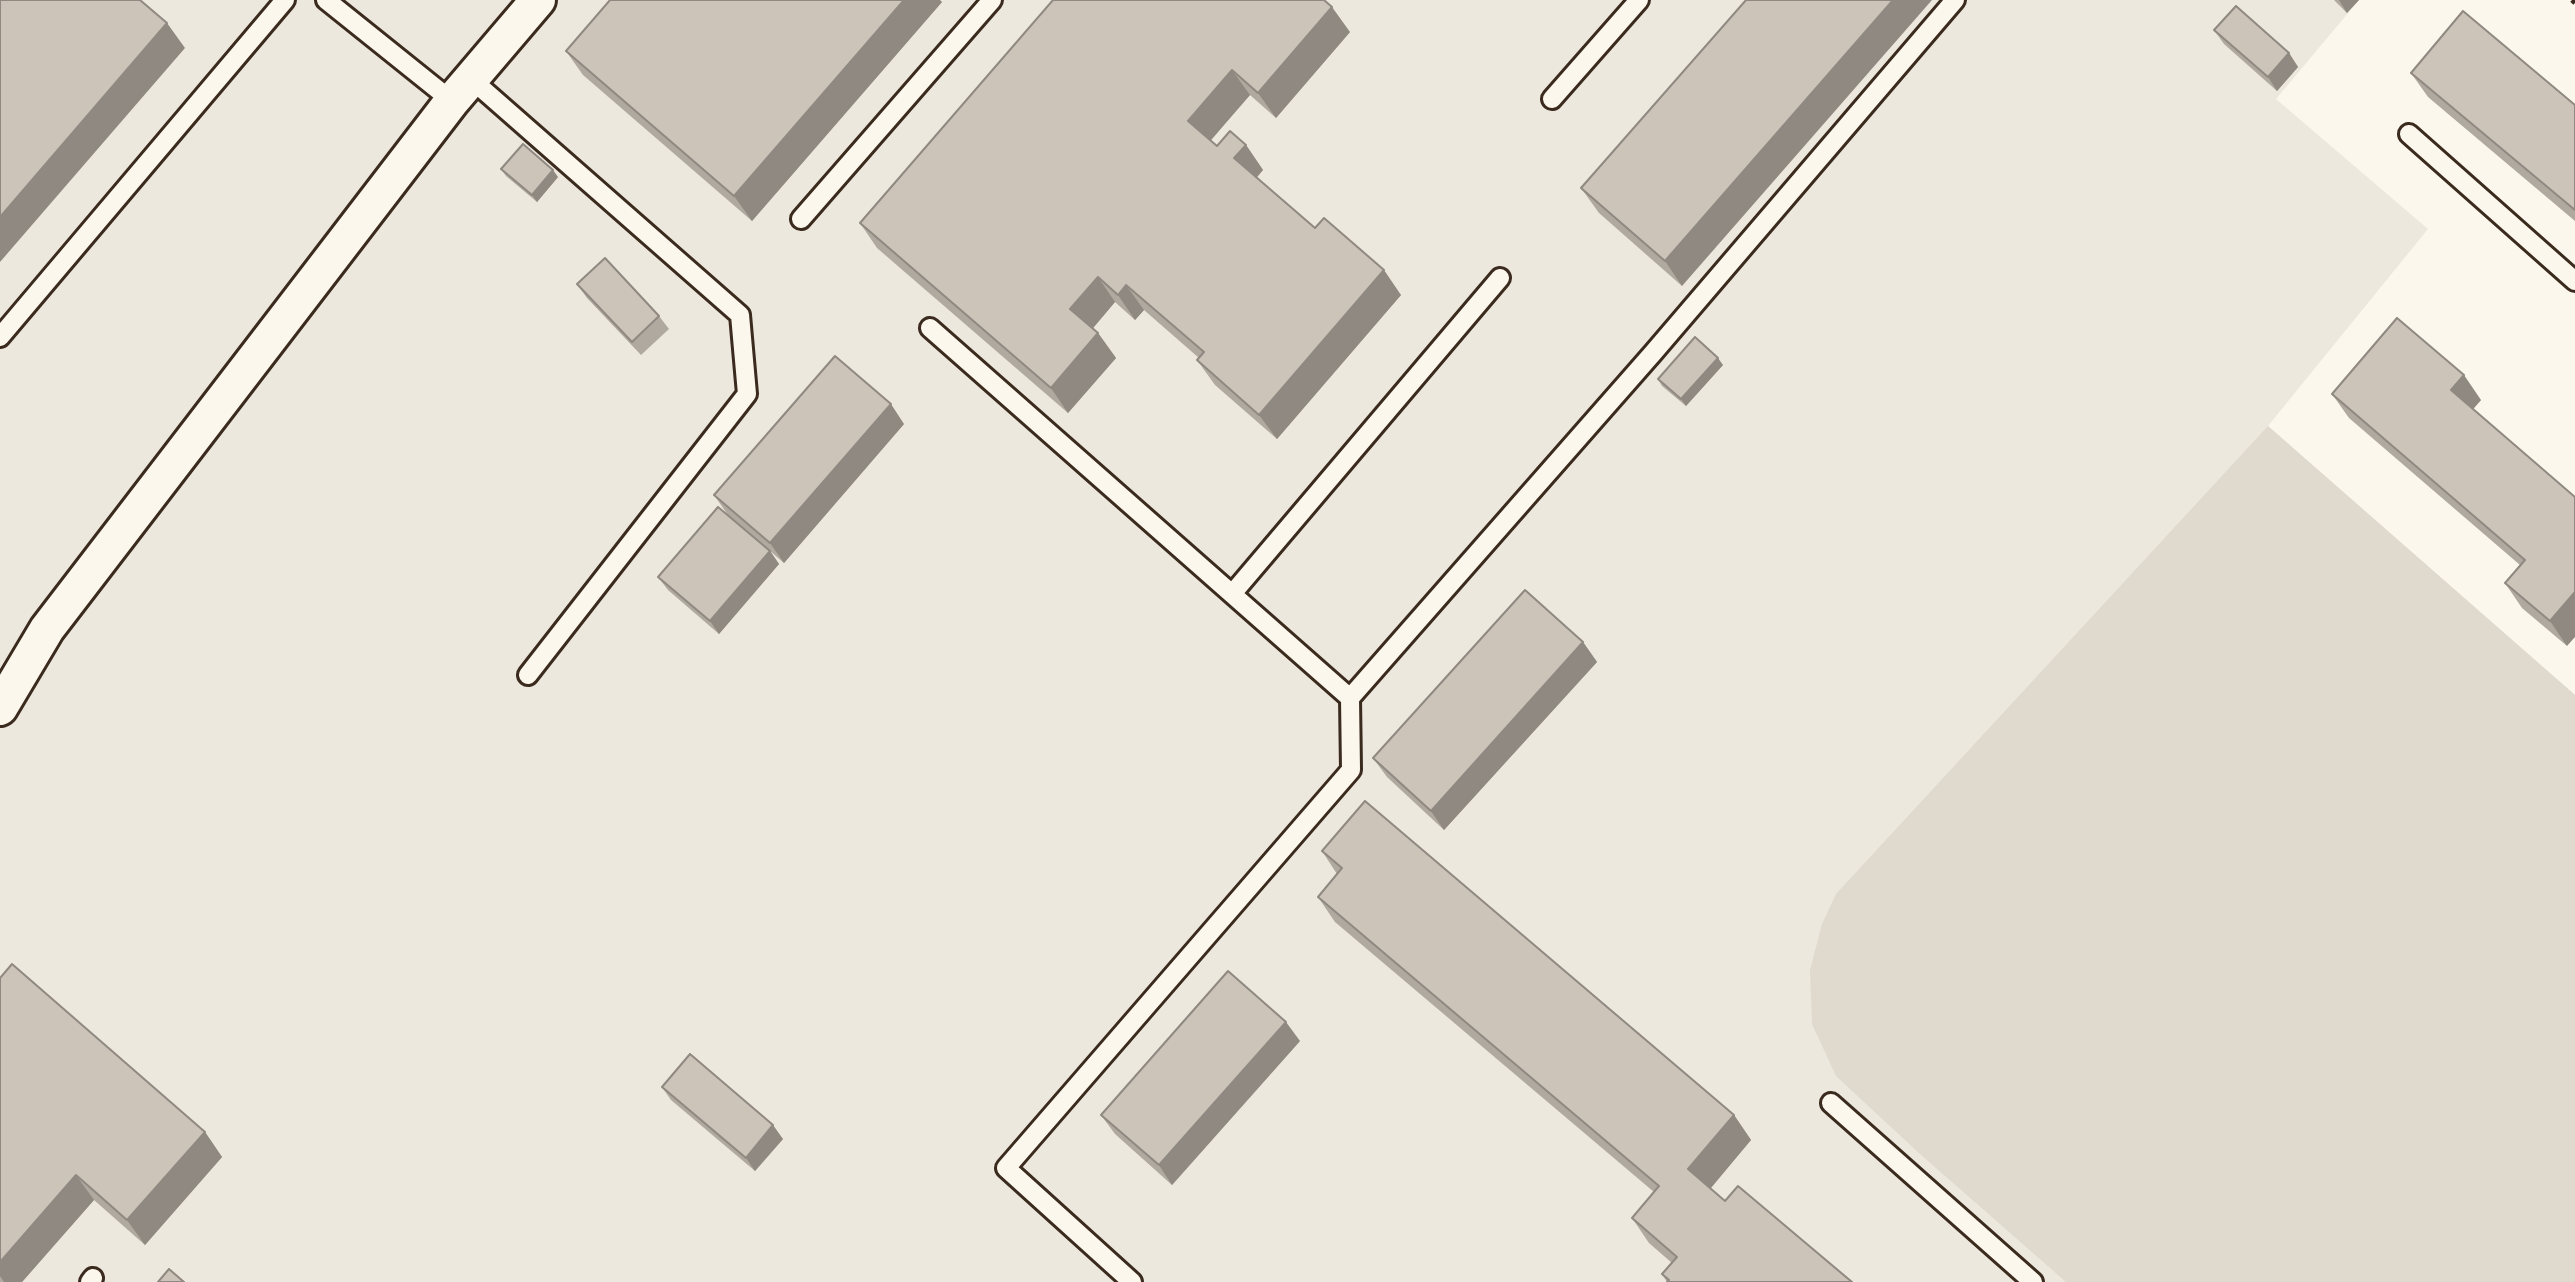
<!DOCTYPE html>
<html>
<head>
<meta charset="utf-8">
<style>
  body { margin:0 }
  canvas { display:block; background:#fbf7ec }
</style>
</head>
<body>
<canvas width="2575" height="1282"></canvas>
<script>
const ctx = document.querySelector('canvas').getContext('2d');
ctx.lineJoin = 'round';
function paint(path, color) {
  ctx.fillStyle = color;
  ctx.fill(path, 'evenodd');
}
function shape(rows) {
  const path = new Path2D();
  for (const r of rows) {
    path.moveTo(r[0], r[1]);
    for (let i = 2; i < r.length; i += 2) path.lineTo(r[i], r[i + 1]);
  }
  return path;
}
function stroke(path, color, width, dash) {
  ctx.strokeStyle = color;
  ctx.lineWidth = width;
  ctx.lineCap = dash ? 'butt' : 'round';
  ctx.setLineDash(dash || []);
  ctx.stroke(path);
}
paint(shape([
  [0,0,2359,0,2276,99,2428,229,2268,426,2575,695,2575,1282,0,1282]
]), '#ede8dd');
paint(shape([
  [2268,426,2575,695,2575,1282,2066,1282,1920,1154,1836,1076,1812,1024,1810,970,1822,924,1836,894]
]), '#dfd9ce');
const lane = shape([
  [326,0,452,101],
  [471,79,740,315,747,394,528,675],
  [1552,99,1639,0],
  [2409,134,2575,281],
  [801,219,992,0],
  [930,328,1350,698],
  [0,337,285,0],
  [1232,594,1500,278],
  [1831,1103,2033,1282],
  [90,1282,93,1278],
  [1132,1282,1006,1168,1351,770,1350,698,1653,353,1955,0]
]);
const street = shape([
  [0,708,47,629,452,101,538,0]
]);
stroke(lane, '#3b2a1e', 24);
stroke(street, '#3b2a1e', 40);
stroke(shape([
  [2572,0,2575,3]
]), '#3b2a1e', 5, [8, 6]);
stroke(lane, '#fbf7ec', 18);
stroke(street, '#fbf7ec', 34);
paint(shape([
  [1053,0,1350,32,1276,118,1250,95,1210,140,1217,146,1246,145,1263,170,1256,178,1315,228,1401,295,1277,439,1215,385,1197,360,1199,358,1144,310,1135,320,1115,302,1093,328,1098,333,1116,358,1068,413,877,248,860,223],
  [1746,0,1682,286,1599,213,1581,188],
  [2334,0,2359,0,2347,13],
  [942,2,752,221,583,75,566,51],
  [2214,30,2289,53,2298,67,2277,91,2224,44],
  [2411,73,2575,105,2575,221,2428,97],
  [501,169,558,177,537,202,506,176],
  [577,284,659,316,669,329,641,355,587,298],
  [1723,365,1686,406,1662,386,1658,379],
  [2332,394,2481,400,2473,409,2567,646,2522,608,2505,583,2520,565,2349,418],
  [904,424,784,563,728,515,714,495],
  [770,551,779,564,719,634,668,590,658,577],
  [1583,642,1597,662,1444,830,1387,777,1373,758],
  [1322,851,1734,1115,1751,1140,1710,1188,1667,1282,1662,1274,1672,1263,1649,1243,1632,1218,1654,1192,1335,922,1318,897,1337,874],
  [0,978,205,1132,222,1157,145,1245,94,1200,22,1282,0,1282],
  [1300,1041,1172,1185,1115,1134,1101,1115],
  [662,1087,783,1139,755,1171,671,1100]
]), '#afa99f');
paint(shape([
  [904,0,940,0,942,2,752,221,734,196],
  [1893,0,1932,0,1682,286,1665,261],
  [2339,0,2359,0,2347,13],
  [1332,7,1350,32,1276,118,1258,93],
  [167,23,185,48,0,262,0,217],
  [2289,53,2298,67,2277,91,2268,77],
  [1232,70,1250,95,1206,146,1188,121],
  [1246,145,1263,170,1252,183,1234,158],
  [553,170,558,177,537,202,532,195],
  [1384,270,1401,295,1277,439,1259,415],
  [1098,277,1115,302,1088,334,1070,309],
  [1126,285,1144,310,1135,320,1118,295],
  [1098,333,1116,358,1068,413,1051,388],
  [1718,358,1723,365,1686,406,1681,399],
  [2464,375,2481,400,2468,415,2451,390],
  [891,404,904,424,784,563,770,543],
  [770,551,779,564,719,634,710,621],
  [2575,592,2575,637,2567,646,2550,621],
  [1583,642,1597,662,1444,830,1431,811],
  [1286,1022,1300,1041,1172,1185,1159,1165],
  [1734,1115,1751,1140,1706,1194,1688,1169],
  [773,1125,783,1139,755,1171,746,1158],
  [205,1132,222,1157,145,1245,127,1220],
  [76,1175,94,1200,22,1282,4,1282,0,1276,0,1262]
]), '#8f8982');
const building = shape([
  [0,0,140,0,167,23,0,217,0,0],
  [610,0,904,0,734,196,566,51,610,0],
  [1053,0,1324,0,1332,7,1258,93,1232,70,1188,121,1217,146,1230,131,1246,145,1234,158,1315,228,1324,218,1384,270,1259,415,1197,360,1204,352,1126,285,1118,295,1098,277,1070,309,1098,333,1051,388,860,223,1053,0],
  [1746,0,1893,0,1665,261,1581,188,1746,0],
  [2236,6,2289,53,2268,77,2214,30,2236,6],
  [2463,11,2575,105,2575,210,2411,73,2463,11],
  [523,144,553,170,532,195,501,169,523,144],
  [605,258,659,316,632,342,577,284,605,258],
  [2397,318,2464,375,2451,390,2575,497,2575,592,2550,621,2505,583,2525,560,2332,394,2397,318],
  [1695,337,1718,358,1681,399,1658,379,1695,337],
  [835,356,891,404,770,543,714,495,835,356],
  [718,507,770,551,710,621,658,577,718,507],
  [1525,590,1583,642,1431,811,1373,758,1525,590],
  [1365,801,1734,1115,1688,1169,1725,1201,1738,1186,1852,1282,1667,1282,1669,1280,1662,1274,1677,1257,1632,1218,1659,1186,1318,897,1342,868,1322,851,1365,801],
  [12,964,205,1132,127,1220,76,1175,0,1262,0,978,12,964],
  [1228,971,1286,1022,1159,1165,1101,1115,1228,971],
  [690,1054,773,1125,746,1158,662,1087,690,1054],
  [169,1269,184,1282,158,1282,169,1269]
]);
paint(building, '#ccc4b9');
stroke(building, '#8f8982', 2);
</script>
</body>
</html>
